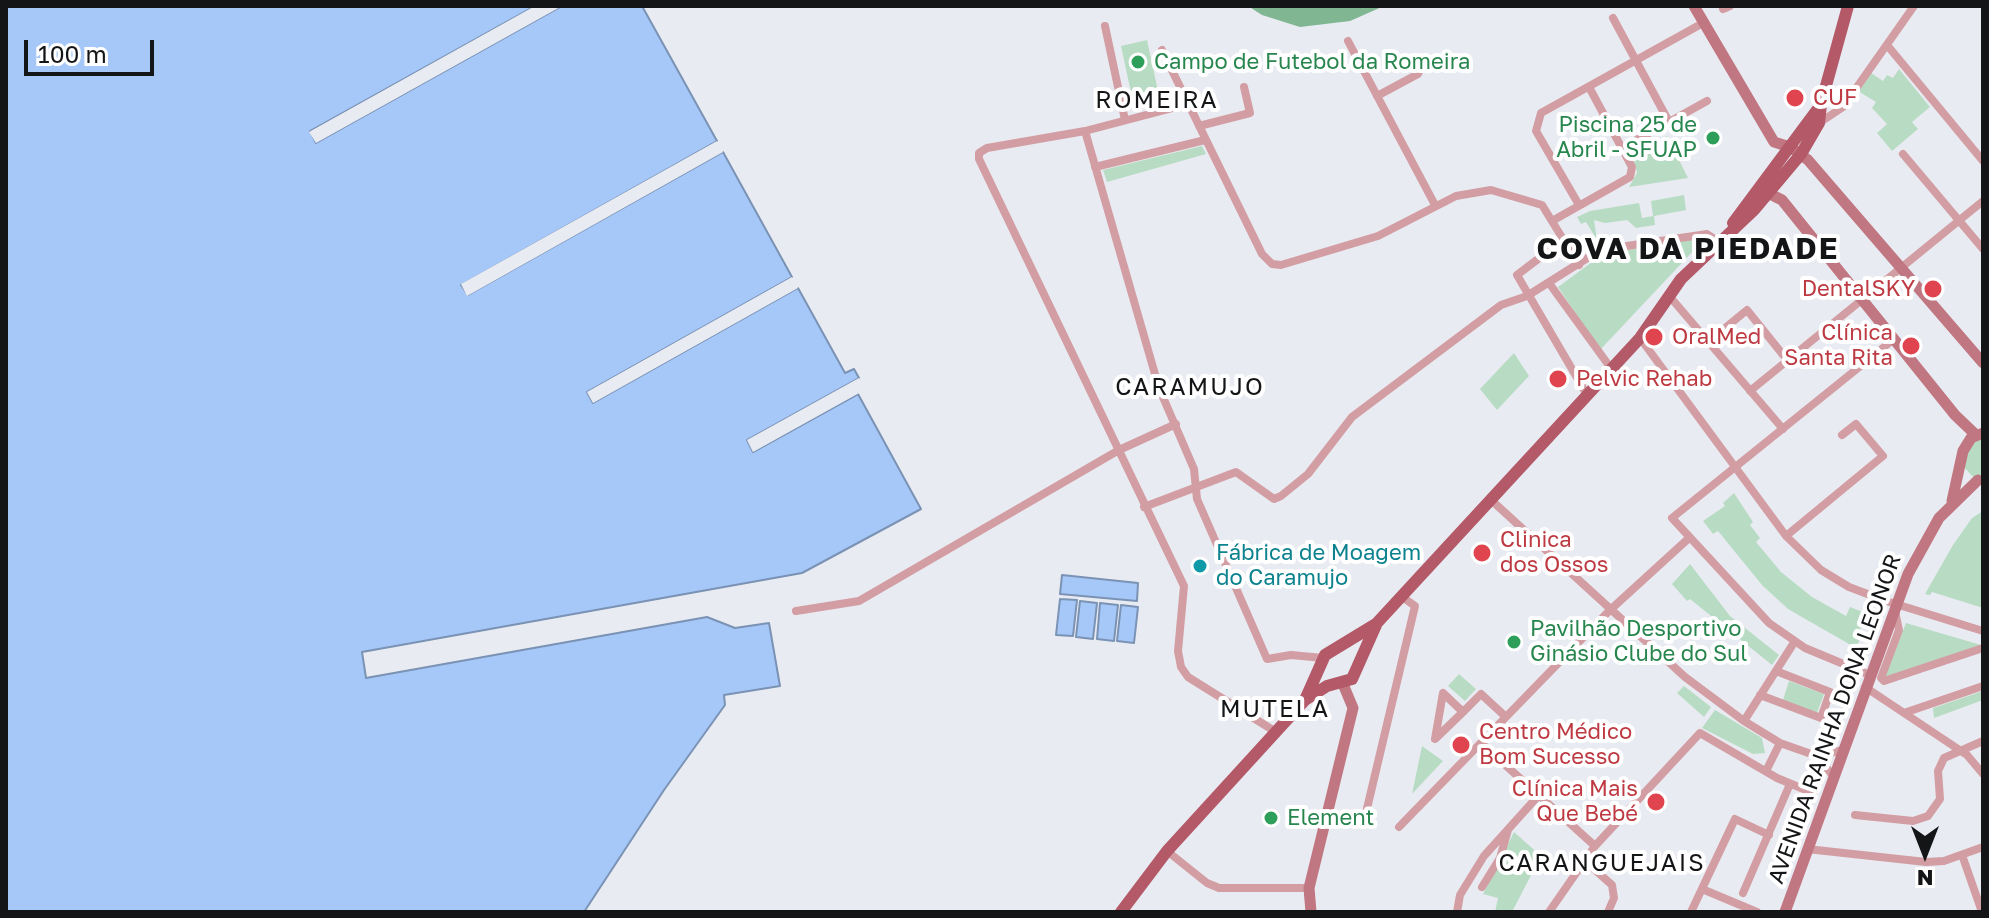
<!DOCTYPE html>
<html>
<head>
<meta charset="utf-8">
<style>
  body { margin:0 }
  #map { position:relative; width:1989px; height:918px; overflow:hidden; background:#e9ebf2; font-family:"Golos Text",sans-serif }
  canvas { display:block }
  .frame { position:absolute; inset:0; border:8px solid #141517; pointer-events:none }
  .north { position:absolute; left:1885px; top:814px; width:80px; height:80px; -webkit-text-stroke:6px #fff; paint-order:stroke; rotate:180deg; font-size:22px; font-weight:700; line-height:32px; text-align:center; color:#141517 }
  .north::after { content:''; display:block; margin:auto; width:28px; height:36px; background:#141517; clip-path:polygon(50% 0,100% 100%,50% 72%,0 100%) }
  .scale { position:absolute; left:24px; top:40px; width:130px; height:36px; box-sizing:border-box; border:4px solid #141517; border-top:0; padding-left:10px; font-size:24px; line-height:28px; white-space:nowrap; color:#141517; -webkit-text-stroke:6px #fff; paint-order:stroke }
</style>
</head>
<body>
<div id="map">
<canvas width="1989" height="918"></canvas>
<div class="frame"></div>
<div class="north">N</div>
<div class="scale">100 m</div>
</div>
<script>
const ctx = document.querySelector('canvas').getContext('2d');
ctx.lineJoin = 'round';
function paint(path, color) {
  ctx.fillStyle = color;
  ctx.fill(path, 'evenodd');
}
function shape(rows) {
  const path = new Path2D();
  for (const r of rows) {
    path.moveTo(r[0], r[1]);
    for (let i = 2; i < r.length; i += 2) path.lineTo(r[i], r[i + 1]);
  }
  return path;
}
function stroke(path, color, width, dash) {
  ctx.strokeStyle = color;
  ctx.lineWidth = width;
  ctx.lineCap = dash ? 'butt' : 'round';
  ctx.setLineDash(dash || []);
  ctx.stroke(path);
}
function label(font, color, halo, rows, align = 'center') {
  ctx.font = font + ' "Golos Text",sans-serif';
  ctx.lineWidth = 8;
  ctx.setLineDash([]);
  ctx.textBaseline = 'middle';
  ctx.strokeStyle = halo;
  ctx.fillStyle = color;
  for (const [text, x, y, turn = 0] of rows) {
    ctx.save();
    ctx.translate(x, y);
    ctx.rotate((+turn || 0) * Math.PI / 180);
    ctx.textAlign = isNaN(turn) ? turn : align;
    if (halo) ctx.strokeText(text, 0, 0);
    ctx.fillText(text, 0, 0);
    ctx.restore();
  }
}
paint(shape([
  [1147,40,1158,91,1132,97,1121,46],
  [1899,69,1930,107,1912,122,1918,129,1892,151,1877,133,1887,124,1872,108,1876,102,1858,91,1871,73,1883,81,1887,75,1893,78],
  [1667,136,1688,178,1629,187,1637,173,1633,155],
  [1202,146,1206,154,1107,182,1103,170],
  [1684,195,1686,210,1654,216,1655,225,1636,228,1627,220,1605,223,1594,220,1597,240,1586,222,1581,224,1577,217,1590,211,1639,203,1642,218,1653,216,1651,201],
  [1696,239,1696,248,1600,350,1558,287,1603,254],
  [1514,353,1529,376,1497,410,1480,389],
  [1983,432,1983,479,1973,477,1963,466,1966,448],
  [1734,493,1753,522,1750,525,1760,538,1756,542,1781,572,1812,597,1846,616,1850,607,1868,614,1856,637,1860,639,1856,648,1788,609,1762,585,1718,531,1713,534,1703,521,1725,506,1723,503],
  [1983,511,1983,608,1932,592,1930,595,1925,594,1953,545,1972,518],
  [1690,564,1730,616,1779,655,1772,665,1690,599,1687,601,1672,584],
  [1906,623,1981,645,1885,677],
  [1459,674,1476,689,1465,701,1448,686],
  [1789,681,1824,694,1817,713,1783,700],
  [1684,686,1711,707,1704,717,1677,693],
  [1983,691,1983,700,1934,718,1933,708],
  [1715,710,1762,738,1765,753,1753,754,1702,728],
  [1422,746,1443,761,1412,794],
  [1514,832,1541,856,1512,912,1495,912,1498,898,1483,894]
]), '#b8dcc3');
paint(shape([
  [1248,6,1384,6,1350,21,1300,27,1262,15]
]), '#80b692');
const water = shape([
  [6,6,535,6,310,131,316,143,562,6,642,6,717,141,461,285,468,295,723,152,792,277,587,392,593,403,798,288,845,373,854,369,859,378,747,440,753,452,858,394,921,509,802,573,362,652,366,678,707,617,735,628,769,623,780,686,724,695,725,705,664,790,584,912,6,912,6,6],
  [1062,575,1138,583,1137,601,1060,594,1062,575],
  [1060,599,1077,600,1073,636,1056,635,1060,599],
  [1080,601,1097,603,1093,639,1076,637,1080,601],
  [1100,603,1118,605,1114,641,1097,639,1100,603],
  [1121,605,1138,607,1134,643,1117,641,1121,605]
]);
paint(water, '#a6c8f8');
stroke(water, '#7a92b4', 2);
paint(shape([
  [535,6,539,6,315,133,317,137,554,6,562,6,316,143,309,132],
  [717,141,719,145,466,286,469,290,721,149,723,152,467,296,461,284],
  [792,277,794,281,592,393,594,398,796,285,798,288,593,403,587,392],
  [859,378,861,382,752,442,755,447,856,391,861,392,753,452,747,440]
]), '#e9ebf2');
stroke(shape([
  [1723,9,1730,6],
  [1613,18,1669,122],
  [1105,26,1125,120],
  [1348,41,1435,205],
  [1887,45,1983,161],
  [1162,50,1262,254,1272,264,1281,265,1378,236,1456,196,1491,190,1542,205,1579,265],
  [1377,96,1418,74,1422,65],
  [1188,104,1085,131,987,148,979,153,979,159,1184,586,1178,651,1181,667,1188,677,1276,732],
  [1819,123,1843,107,1914,6],
  [1199,126,1250,113,1244,87],
  [1085,131,1159,388,1194,469,1197,499,1267,659,1291,655,1323,658],
  [1622,148,1707,101],
  [1903,154,1983,249],
  [1095,167,1205,140],
  [1579,205,1536,131,1541,113,1703,23],
  [1552,221,1630,177,1632,167,1589,87],
  [1563,240,1517,275,1586,393],
  [1549,283,1610,367],
  [1671,298,1783,429],
  [1640,338,1786,536,1821,570,1849,587,1886,601,1983,631],
  [1708,342,1747,310,1788,361],
  [1750,391,1983,201],
  [1490,499,1685,677,1744,721,1780,743,1817,756,1834,777],
  [1144,507,1236,472,1274,499,1281,496,1308,474,1352,417,1501,305,1527,296,1600,250,1707,234,1719,242],
  [1786,536,1883,456,1856,424,1842,435],
  [796,611,859,601,1119,450,1176,424],
  [1895,611,1899,630,1881,678,1884,681,1983,648],
  [1870,675,1805,648,1769,623,1672,518,1894,339],
  [1865,687,1967,755,1983,774],
  [1760,695,1821,718,1830,692,1776,671],
  [1463,712,1443,693,1435,739,1463,712,1481,694,1506,717],
  [1904,713,1983,686],
  [1744,721,1795,641],
  [1481,743,1595,846],
  [1817,756,1843,750],
  [1767,769,1780,743],
  [1855,815,1913,821,1928,816,1940,799,1938,771,1944,758,1983,741],
  [1365,817,1415,606,1401,596],
  [1399,827,1609,611,1689,538],
  [1807,849,1926,862,1944,861,1983,847],
  [1167,851,1207,883,1219,888,1309,888],
  [1962,855,1982,912],
  [1585,861,1612,885,1614,898,1608,912],
  [1482,887,1500,858,1508,830],
  [1702,889,1757,912],
  [1743,893,1790,784],
  [1457,912,1460,895,1484,856,1539,795],
  [1549,912,1595,846,1700,733,1777,778,1813,793],
  [1691,912,1735,819,1769,835]
]), '#d29ea3', 8);
stroke(shape([
  [1694,6,1774,142,1790,147,1808,160,1983,363],
  [1762,190,1782,200,1955,415,1976,435],
  [1952,501,1963,451,1971,438,1983,433],
  [1311,912,1309,888,1353,708,1343,684],
  [1785,912,1908,574,1939,518,1978,480]
]), '#c17781', 11);
stroke(shape([
  [1733,223,1820,106],
  [1305,700,1325,655,1376,624,1640,338,1681,279,1754,210,1801,154,1819,123,1821,104,1848,6],
  [1121,912,1167,851,1305,700,1327,686,1352,679,1376,625]
]), '#b35968', 12);
for (const [x, y, r, color] of [
  [1138,62,8,"#2e9e5b"],
  [1795,98,10,"#e0444e"],
  [1713,138,8,"#2e9e5b"],
  [1933,289,10,"#e0444e"],
  [1654,337,10,"#e0444e"],
  [1911,346,10,"#e0444e"],
  [1558,379,10,"#e0444e"],
  [1482,553,10,"#e0444e"],
  [1200,566,8,"#0f9aa8"],
  [1514,642,8,"#2e9e5b"],
  [1461,745,10,"#e0444e"],
  [1656,802,10,"#e0444e"],
  [1271,818,8,"#2e9e5b"]
]) {
  const dot = new Path2D();
  dot.arc(x, y, r, 0, 2 * Math.PI);
  ctx.fillStyle = color;
  ctx.fill(dot);
  stroke(dot, '#fff', 3);
}
label('22px', '#27864d', '#fff', [
  ["Campo de Futebol da Romeira",1154,62],
  ["Piscina 25 de",1697,125,"right"],
  ["Abril - SFUAP",1697,150,"right"],
  ["Pavilhão Desportivo",1530,629],
  ["Ginásio Clube do Sul",1530,654],
  ["Element",1287,818]
], 'left');
label('22px', '#be3a42', '#fff', [
  ["CUF",1813,98],
  ["DentalSKY",1915,289,"right"],
  ["Clínica",1893,333,"right"],
  ["Santa Rita",1893,358,"right"],
  ["OralMed",1672,337],
  ["Pelvic Rehab",1576,379],
  ["Clinica",1500,540],
  ["dos Ossos",1500,565],
  ["Centro Médico",1479,732],
  ["Bom Sucesso",1479,757],
  ["Clínica Mais",1638,789,"right"],
  ["Que Bebé",1638,814,"right"]
], 'left');
label('22px', '#0d838f', '#fff', [
  ["Fábrica de Moagem",1216,553],
  ["do Caramujo",1216,578]
], 'left');
label('22px', '#141517', '#fff', [
  ["AVENIDA RAINHA DONA LEONOR",1835,719,-70]
]);
ctx.letterSpacing = '2px';
label('24px', '#141517', '#fff', [
  ["ROMEIRA",1157,100],
  ["CARAMUJO",1190,387],
  ["MUTELA",1275,709],
  ["CARANGUEJAIS",1602,863]
]);
ctx.letterSpacing = '0px';
ctx.letterSpacing = '2px';
label('bold 30px', '#141517', '#fff', [
  ["COVA DA PIEDADE",1688,249]
]);
ctx.letterSpacing = '0px';
</script>
</body>
</html>
